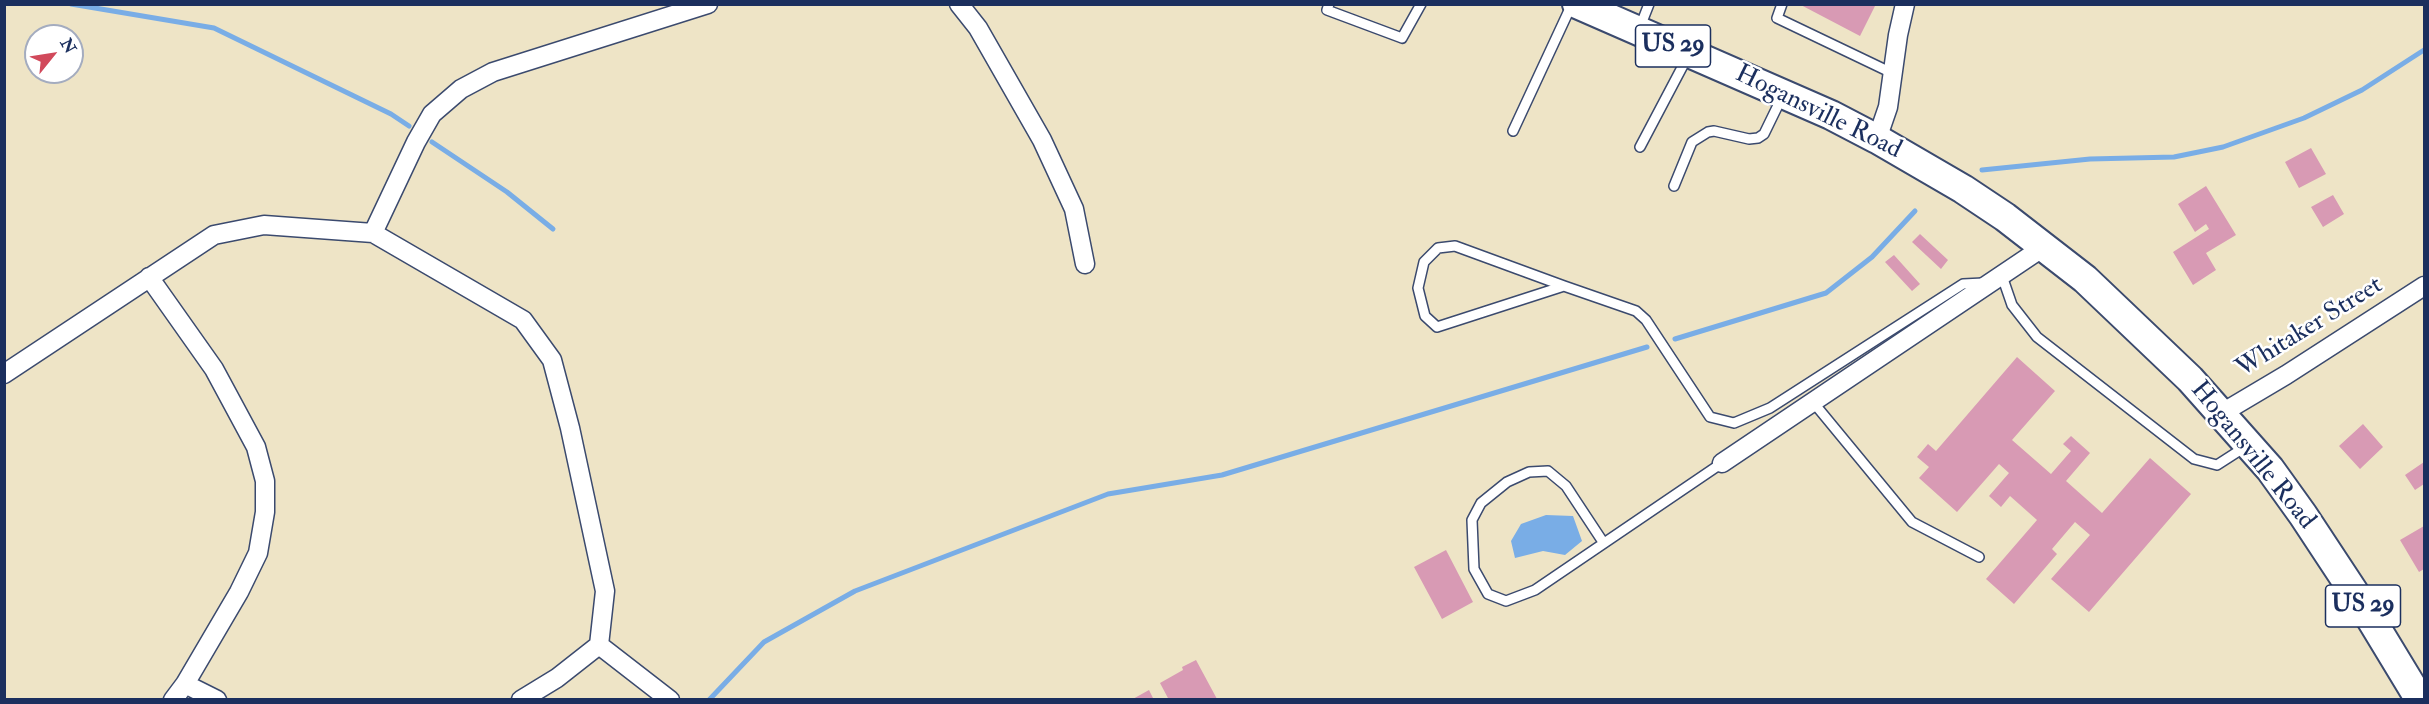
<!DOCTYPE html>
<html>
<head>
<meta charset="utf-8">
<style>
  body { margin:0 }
  #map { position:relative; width:2429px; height:704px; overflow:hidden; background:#eee4c6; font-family:"IM FELL Double Pica",serif }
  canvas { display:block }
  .frame { position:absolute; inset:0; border:6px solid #1b2f5e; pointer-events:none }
  .north { position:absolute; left:24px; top:24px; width:60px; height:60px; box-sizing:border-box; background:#fff; border:2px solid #a4acbf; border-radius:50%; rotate:60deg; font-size:16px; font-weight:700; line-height:24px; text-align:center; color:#1b2f5e }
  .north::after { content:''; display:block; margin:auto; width:21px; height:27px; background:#d1495b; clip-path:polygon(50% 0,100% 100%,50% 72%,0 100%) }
</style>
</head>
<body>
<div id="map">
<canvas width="2429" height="704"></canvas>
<div class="frame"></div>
<div class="north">N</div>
</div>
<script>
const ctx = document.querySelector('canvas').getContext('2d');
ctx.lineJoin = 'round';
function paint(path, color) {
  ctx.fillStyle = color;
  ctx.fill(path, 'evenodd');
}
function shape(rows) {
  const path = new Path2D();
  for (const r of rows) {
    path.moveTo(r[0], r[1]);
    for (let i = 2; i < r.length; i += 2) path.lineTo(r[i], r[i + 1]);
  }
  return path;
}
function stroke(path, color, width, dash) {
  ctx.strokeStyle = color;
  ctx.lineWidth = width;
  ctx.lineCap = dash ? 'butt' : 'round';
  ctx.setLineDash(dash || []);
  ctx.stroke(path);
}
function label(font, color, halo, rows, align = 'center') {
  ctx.font = font + ' "IM FELL Double Pica",serif';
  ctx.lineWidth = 5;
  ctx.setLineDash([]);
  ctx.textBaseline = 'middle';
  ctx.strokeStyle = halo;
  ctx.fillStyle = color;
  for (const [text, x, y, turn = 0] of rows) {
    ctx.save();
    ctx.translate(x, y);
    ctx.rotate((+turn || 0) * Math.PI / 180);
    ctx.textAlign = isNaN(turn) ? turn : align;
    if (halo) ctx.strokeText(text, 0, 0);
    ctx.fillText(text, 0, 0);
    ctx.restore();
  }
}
paint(shape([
  [1546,515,1573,516,1582,541,1565,555,1543,551,1515,558,1511,541,1521,524]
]), '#79ade6');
stroke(shape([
  [71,4,214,28,391,114,409,126],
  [432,142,507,192,553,229],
  [1982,170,2090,159,2174,157,2223,147,2304,118,2362,90,2424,50],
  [1675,339,1826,293,1872,257,1915,211],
  [709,700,764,642,855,591,1108,494,1222,475,1647,347]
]), '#79ade6', 5);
paint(shape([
  [1799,4,1876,4,1860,36],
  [2311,148,2326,174,2299,188,2285,162],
  [2206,186,2236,235,2206,253,2216,270,2193,285,2173,252,2209,229,2206,224,2195,232,2178,204],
  [2333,195,2344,214,2323,227,2311,207],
  [1920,234,1948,260,1941,269,1912,242],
  [1894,255,1920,284,1912,291,1885,262],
  [2017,357,2055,391,2012,440,2051,474,2071,451,2063,444,2071,436,2090,453,2066,481,2102,513,2150,458,2191,494,2089,612,2051,579,2090,535,2075,522,2052,549,2057,554,2014,604,1986,579,2037,520,2010,496,2001,507,1989,496,2009,473,1999,464,1957,512,1919,478,1929,467,1917,457,1928,444,1936,451],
  [2363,424,2383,447,2360,469,2339,446],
  [2424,462,2424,484,2415,490,2405,475],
  [2424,526,2424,569,2419,572,2400,540],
  [1446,550,1473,602,1442,619,1414,567],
  [1196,660,1217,699,1169,700,1160,683,1183,670,1182,667],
  [1149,690,1154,700,1131,700]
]), '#d89ab4');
const lane = shape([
  [1329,4,1327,10,1402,38,1421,4],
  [1782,4,1777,18,1892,73],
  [1640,27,1649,4],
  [1513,131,1572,4],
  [1640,147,1688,56],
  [1674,186,1692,142,1708,132,1714,131,1749,139,1758,138,1764,134,1782,97],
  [2002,276,2012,305,2037,337,2194,459,2217,465,2245,447],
  [1564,286,1437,327,1425,316,1418,288,1424,262,1438,248,1455,246,1564,286,1636,311,1646,320,1710,417,1734,423,1770,408,1963,284,1983,283],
  [1813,402,1912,522,1979,557],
  [1603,542,1566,486,1548,471,1529,472,1507,482,1481,503,1472,520,1474,569,1488,594,1506,601,1535,590,1722,463]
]);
const street = shape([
  [959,4,978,28,1042,140,1074,209,1085,264],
  [1877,139,1888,107,1898,35,1905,4],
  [373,233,416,142,432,114,461,89,493,72,708,4],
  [149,277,214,369,256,447,265,481,265,512,258,553,239,592,185,684,173,700],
  [4,374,214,235,264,225,373,233,523,320,552,360,570,428,605,591,599,645,557,678,521,700],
  [2222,413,2286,375,2424,286],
  [1722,463,2045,246],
  [599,645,670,700],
  [185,684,217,700]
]);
const primary = shape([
  [1577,4,1831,115,1877,139,1963,189,2005,217,2085,279,2190,379,2270,469,2303,515,2363,606,2420,700]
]);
stroke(lane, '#3b4a6e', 12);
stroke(street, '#3b4a6e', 21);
stroke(primary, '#3b4a6e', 32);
stroke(lane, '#fff', 9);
stroke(street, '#fff', 18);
stroke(primary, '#fff', 28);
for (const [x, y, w] of [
  [1673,46,75],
  [2363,606,75]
]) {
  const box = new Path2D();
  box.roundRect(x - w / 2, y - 21, w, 42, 4.5);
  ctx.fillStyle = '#fff';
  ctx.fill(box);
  stroke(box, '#1b2f5e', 1.5);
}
label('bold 24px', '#1b2f5e', null, [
  ["US 29",1673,46],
  ["US 29",2363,606]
]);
label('26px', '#1b2f5e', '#fff', [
  ["Hogansville Road",1818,113,26],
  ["Whitaker Street",2310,328,-32],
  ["Hogansville Road",2252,456,51]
]);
</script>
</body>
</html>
